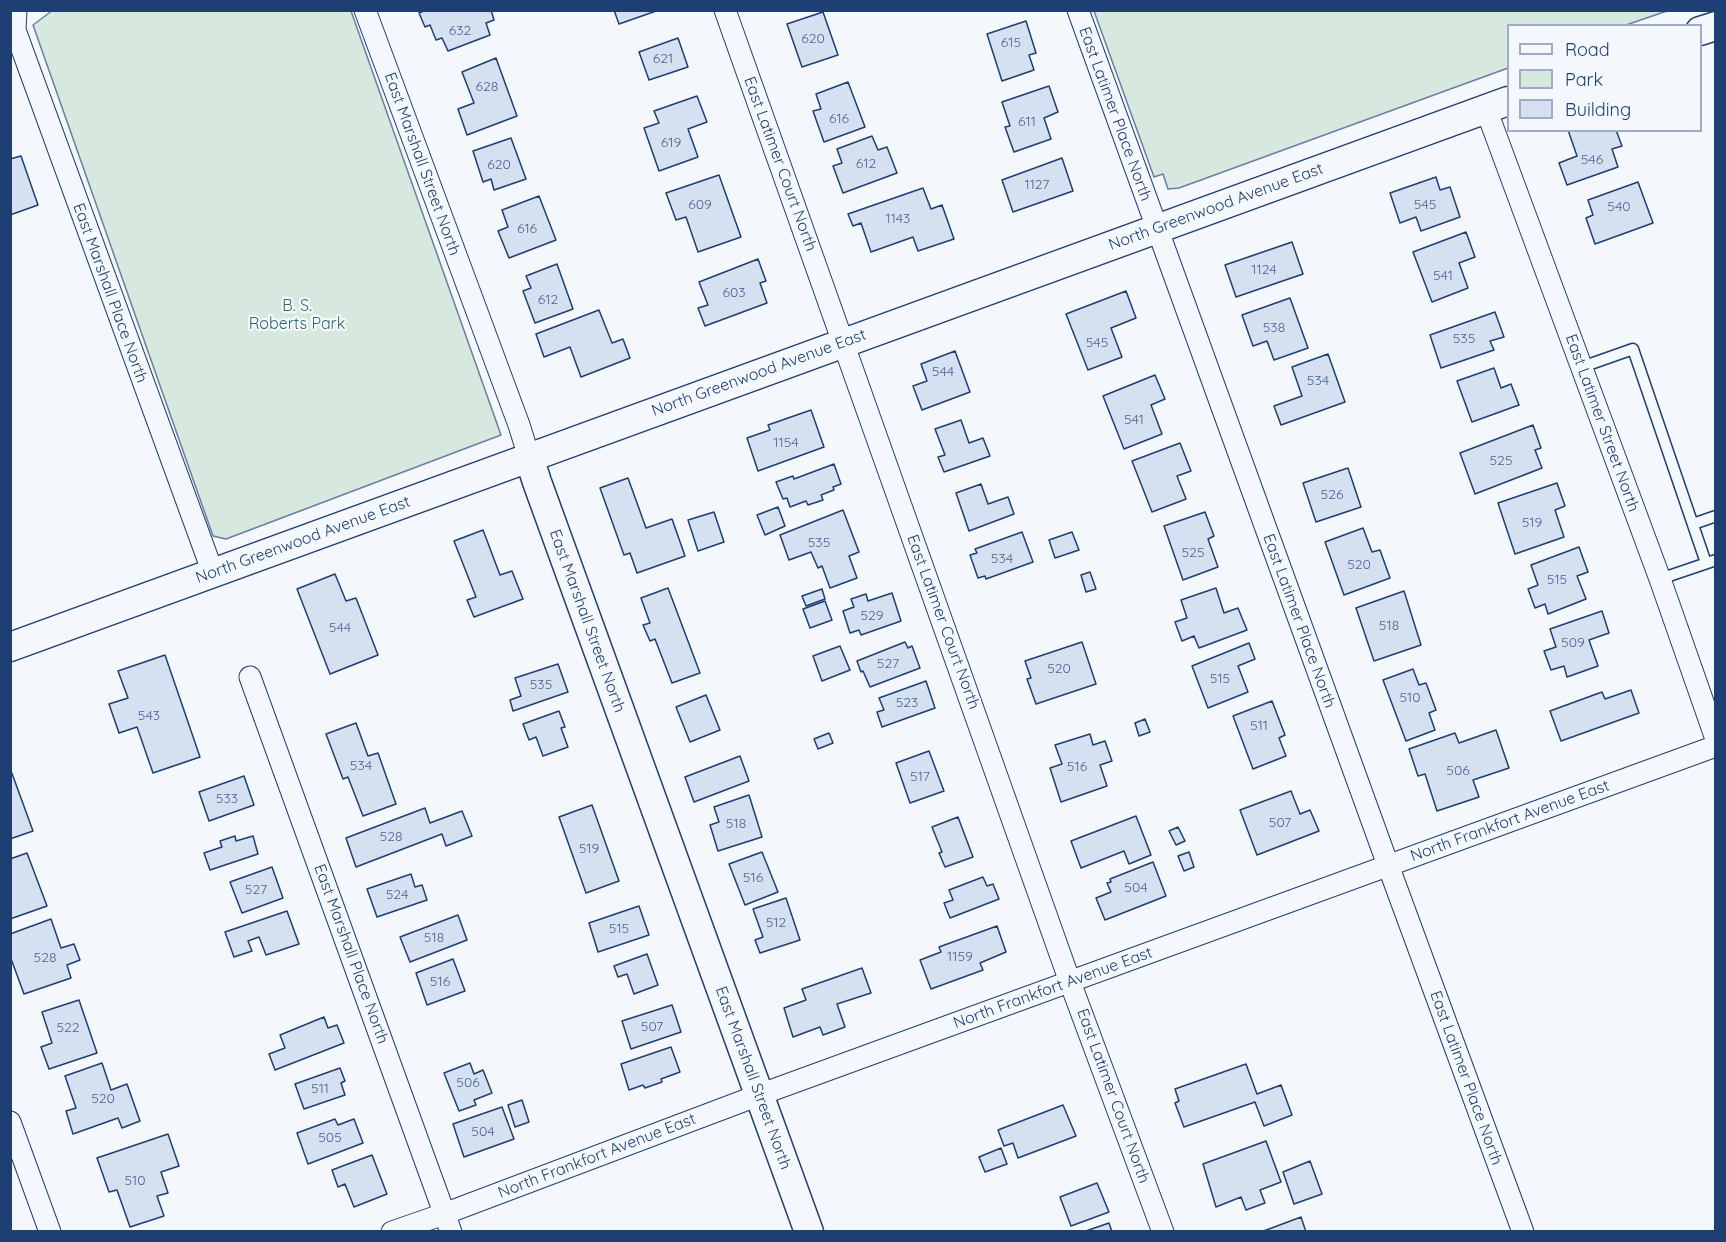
<!DOCTYPE html>
<html>
<head>
<meta charset="utf-8">
<style>
  body { margin:0 }
  #map { position:relative; width:1726px; height:1242px; overflow:hidden; background:#f4f7fb; font-family:Quicksand,sans-serif }
  canvas { display:block }
  .frame { position:absolute; inset:0; border:12px solid #1d3f73; pointer-events:none }
  .legend { position:absolute; left:1507px; top:24px; width:195px; height:108px; box-sizing:border-box; background:#f4f7fb; border:2px solid #9eadc5; margin:0; padding:8px 10px; list-style:none; font-size:18px; color:#1d3f73 }
  .legend li { display:flex; align-items:center; gap:12px; height:30px }
  .legend b { width:30px; border:2px solid #9eadc5 }
</style>
</head>
<body>
<div id="map">
<canvas width="1726" height="1242"></canvas>
<div class="frame"></div>
<ul class="legend">
<li><b style="height:8px;background:#f4f7fb"></b>Road</li>
<li><b style="height:16px;background:#d7e8df"></b>Park</li>
<li><b style="height:16px;background:#d5e0f0"></b>Building</li>
</ul>
</div>
<script>
const ctx = document.querySelector('canvas').getContext('2d');
ctx.lineJoin = 'round';
function paint(path, color) {
  ctx.fillStyle = color;
  ctx.fill(path, 'evenodd');
}
function shape(rows) {
  const path = new Path2D();
  for (const r of rows) {
    path.moveTo(r[0], r[1]);
    for (let i = 2; i < r.length; i += 2) path.lineTo(r[i], r[i + 1]);
  }
  return path;
}
function stroke(path, color, width, dash) {
  ctx.strokeStyle = color;
  ctx.lineWidth = width;
  ctx.lineCap = dash ? 'butt' : 'round';
  ctx.setLineDash(dash || []);
  ctx.stroke(path);
}
function label(font, color, halo, rows, align = 'center') {
  ctx.font = font + ' Quicksand,sans-serif';
  ctx.lineWidth = 4.5;
  ctx.setLineDash([]);
  ctx.textBaseline = 'middle';
  ctx.strokeStyle = halo;
  ctx.fillStyle = color;
  for (const [text, x, y, turn = 0] of rows) {
    ctx.save();
    ctx.translate(x, y);
    ctx.rotate((+turn || 0) * Math.PI / 180);
    ctx.textAlign = isNaN(turn) ? turn : align;
    if (halo) ctx.strokeText(text, 0, 0);
    ctx.fillText(text, 0, 0);
    ctx.restore();
  }
}
const green = shape([
  [53,10,351,11,501,435,226,539,213,536,33,25,53,10],
  [1094,11,1094,10,1667,11,1626,25,1508,26,1508,68,1179,188,1168,189,1163,174,1154,177,1094,11]
]);
paint(green, '#d7e8df');
stroke(green, '#687fa3', 1.5);
const building = shape([
  [426,10,491,10,494,20,486,23,490,35,448,51,442,38,436,40,430,25,425,27,419,13,426,10],
  [614,10,659,10,619,24,614,10],
  [823,12,838,55,802,67,787,24,823,12],
  [1026,21,1036,53,1029,55,1034,70,1002,81,987,34,1026,21],
  [678,38,688,67,649,80,639,52,678,38],
  [496,58,517,116,467,135,458,109,474,103,462,72,496,58],
  [848,82,865,127,824,142,813,111,821,109,816,94,848,82],
  [1049,86,1058,112,1044,118,1051,139,1014,152,1005,127,1010,126,1002,102,1049,86],
  [697,96,707,122,688,129,698,157,659,171,644,128,659,123,654,111,697,96],
  [1568,130,1616,130,1622,146,1612,149,1618,167,1567,185,1559,163,1577,156,1568,130],
  [872,136,878,150,887,147,897,173,843,193,833,166,842,163,837,149,872,136],
  [511,138,526,179,494,190,491,179,483,182,473,151,511,138],
  [21,156,38,205,10,215,10,159,21,156],
  [1062,158,1073,191,1013,212,1002,180,1062,158],
  [719,175,741,237,698,252,686,217,676,220,666,193,719,175],
  [1436,177,1440,190,1450,187,1460,217,1421,231,1416,217,1400,223,1390,193,1436,177],
  [1638,182,1653,223,1595,244,1586,218,1593,215,1588,200,1638,182],
  [923,188,931,209,942,205,954,239,918,251,913,237,871,252,861,223,853,226,848,214,923,188],
  [539,196,556,240,509,258,498,231,508,227,502,210,539,196],
  [1466,232,1475,257,1459,263,1468,288,1432,302,1413,252,1466,232],
  [1292,242,1303,274,1236,297,1225,265,1292,242],
  [758,259,766,281,760,283,767,303,705,326,698,308,708,305,699,282,758,259],
  [557,264,573,309,535,323,523,291,531,288,526,276,557,264],
  [1126,291,1136,318,1111,328,1122,357,1088,370,1066,314,1126,291],
  [1290,298,1308,348,1274,360,1267,341,1253,346,1242,315,1290,298],
  [599,310,612,343,623,339,630,358,581,377,570,347,544,357,536,334,599,310],
  [1495,312,1504,337,1490,341,1494,350,1441,368,1430,335,1495,312],
  [955,351,970,392,922,410,913,386,927,381,921,364,955,351],
  [1328,354,1345,402,1281,425,1274,406,1302,396,1292,367,1328,354],
  [1494,368,1501,388,1511,384,1519,405,1472,422,1457,381,1494,368],
  [1155,375,1165,399,1151,405,1162,434,1124,449,1103,396,1155,375],
  [811,410,824,447,758,471,747,438,770,430,768,425,811,410],
  [961,420,969,443,983,438,990,456,944,472,938,457,945,455,935,429,961,420],
  [1533,425,1541,448,1535,450,1542,468,1475,494,1460,453,1533,425],
  [1180,443,1191,471,1177,476,1186,499,1152,512,1132,461,1180,443],
  [834,464,841,484,833,487,834,490,821,495,823,500,808,505,806,501,790,507,787,498,783,499,776,482,793,476,794,479,834,464],
  [1348,468,1361,507,1316,522,1303,483,1348,468],
  [628,478,646,528,672,519,685,556,637,573,630,553,624,555,600,488,628,478],
  [1557,483,1565,506,1555,510,1564,537,1515,554,1498,503,1557,483],
  [981,484,988,504,1008,497,1014,514,969,531,956,493,981,484],
  [778,507,785,526,765,535,757,515,778,507],
  [843,510,859,552,849,556,857,578,830,588,822,566,818,568,811,552,789,560,780,535,843,510],
  [714,512,724,542,698,551,688,520,714,512],
  [1205,512,1214,536,1208,539,1218,567,1183,580,1164,526,1205,512],
  [1363,528,1372,552,1380,550,1390,578,1344,595,1325,542,1363,528],
  [483,530,500,575,512,571,523,599,474,617,467,600,476,597,454,541,483,530],
  [1022,532,1033,562,986,579,985,576,978,578,970,555,977,553,975,549,1022,532],
  [1072,532,1079,550,1055,558,1049,540,1072,532],
  [1579,547,1588,572,1577,576,1586,599,1548,614,1545,604,1535,608,1528,589,1538,585,1531,565,1579,547],
  [1090,572,1096,589,1086,592,1081,575,1090,572],
  [335,574,346,601,356,598,378,655,330,674,297,589,335,574],
  [668,588,700,673,672,683,655,639,650,641,643,625,650,623,641,598,668,588],
  [1216,588,1224,613,1238,608,1247,630,1199,648,1194,636,1182,641,1175,622,1187,618,1181,600,1216,588],
  [822,589,825,599,806,606,802,596,822,589],
  [1404,591,1421,645,1374,661,1356,608,1404,591],
  [892,593,901,621,861,635,859,630,850,633,843,611,854,607,851,599,866,594,868,601,892,593],
  [825,601,832,620,810,628,803,609,825,601],
  [1602,611,1609,633,1589,640,1598,666,1567,677,1564,666,1551,670,1544,651,1556,647,1550,629,1602,611],
  [905,642,908,648,912,646,920,668,870,687,863,671,861,672,857,661,905,642],
  [1082,642,1096,684,1036,704,1027,679,1031,678,1025,661,1082,642],
  [1249,643,1255,659,1238,666,1248,692,1208,708,1192,666,1249,643],
  [840,646,850,670,822,681,813,656,840,646],
  [165,655,200,757,153,773,137,727,119,733,109,704,128,698,118,671,165,655],
  [558,664,568,692,513,711,510,700,521,696,515,678,558,664],
  [1413,669,1419,685,1426,683,1436,710,1429,713,1435,730,1406,741,1383,680,1413,669],
  [926,681,935,708,882,727,877,712,884,710,879,698,926,681],
  [1631,690,1639,713,1561,741,1550,711,1602,692,1605,699,1631,690],
  [706,695,720,730,690,742,676,707,706,695],
  [1272,701,1285,735,1279,738,1286,756,1253,769,1233,716,1272,701],
  [559,711,565,727,561,728,568,747,543,756,536,737,529,740,523,724,559,711],
  [1145,719,1150,732,1139,736,1135,723,1145,719],
  [356,723,368,756,378,753,396,804,363,816,348,777,343,779,326,734,356,723],
  [1496,730,1509,768,1473,780,1479,797,1437,811,1425,774,1418,776,1409,749,1455,733,1459,743,1496,730],
  [829,733,833,743,818,749,814,739,829,733],
  [1090,734,1093,745,1105,741,1112,761,1100,765,1107,786,1061,802,1050,768,1062,764,1055,745,1090,734],
  [929,751,944,791,910,803,896,763,929,751],
  [740,756,749,781,694,802,685,777,740,756],
  [10,768,33,831,10,839,10,768],
  [244,776,254,805,209,821,199,792,244,776],
  [1291,791,1300,814,1310,810,1319,831,1257,855,1240,810,1291,791],
  [749,795,762,837,718,851,710,825,719,822,714,807,749,795],
  [592,805,619,881,586,893,559,817,592,805],
  [425,808,430,823,462,811,472,836,446,846,442,834,356,867,346,838,425,808],
  [1136,816,1151,855,1129,864,1124,851,1081,868,1071,841,1136,816],
  [958,817,973,857,945,867,939,853,942,852,932,827,958,817],
  [1178,827,1185,841,1176,845,1169,831,1178,827],
  [235,836,236,841,253,836,258,854,210,870,204,853,222,847,220,841,235,836],
  [762,852,778,892,745,905,729,864,762,852],
  [1189,852,1194,867,1184,871,1178,856,1189,852],
  [27,853,47,906,10,919,10,859,27,853],
  [1153,862,1166,896,1105,920,1096,898,1111,892,1107,883,1111,882,1110,879,1153,862],
  [272,867,283,898,242,913,230,882,272,867],
  [411,874,415,887,422,885,427,900,377,917,367,889,411,874],
  [983,877,987,886,993,884,999,899,950,918,944,903,953,900,949,890,983,877],
  [786,898,800,940,760,953,755,940,763,937,753,909,786,898],
  [639,906,649,935,598,952,589,923,639,906],
  [287,911,299,944,266,955,259,937,248,941,252,951,234,957,225,932,287,911],
  [458,915,467,940,410,962,400,937,458,915],
  [51,919,61,948,74,944,80,960,67,965,71,978,24,994,10,956,10,934,51,919],
  [997,926,1006,952,980,963,983,970,931,989,920,960,941,952,939,947,997,926],
  [647,954,658,985,634,994,627,974,618,977,614,966,647,954],
  [453,959,465,991,427,1005,416,973,453,959],
  [862,968,871,993,837,1004,845,1027,823,1035,820,1027,793,1037,784,1008,806,1000,802,989,862,968],
  [79,1000,97,1053,49,1069,41,1047,52,1043,42,1012,79,1000],
  [672,1005,681,1032,631,1049,622,1021,672,1005],
  [324,1017,328,1028,337,1025,344,1043,275,1070,269,1054,285,1048,280,1035,324,1017],
  [671,1047,680,1072,661,1079,662,1082,645,1088,643,1085,629,1090,621,1064,671,1047],
  [102,1063,111,1090,127,1084,140,1121,122,1128,118,1118,73,1134,66,1111,76,1108,65,1076,102,1063],
  [470,1063,474,1074,483,1070,492,1093,474,1100,476,1105,459,1111,444,1073,470,1063],
  [1246,1064,1257,1094,1281,1085,1292,1115,1264,1126,1255,1102,1184,1127,1175,1103,1179,1101,1175,1089,1246,1064],
  [340,1068,345,1081,341,1083,345,1095,304,1109,295,1084,340,1068],
  [522,1100,529,1122,515,1127,508,1105,522,1100],
  [1063,1105,1076,1136,1018,1158,1013,1143,1004,1146,998,1130,1063,1105],
  [502,1107,514,1139,464,1157,453,1124,502,1107],
  [335,1119,338,1125,354,1119,363,1143,308,1164,297,1133,335,1119],
  [168,1134,179,1166,161,1172,168,1193,157,1196,164,1216,130,1227,117,1190,109,1192,97,1158,168,1134],
  [1266,1141,1281,1182,1260,1190,1265,1203,1246,1210,1241,1197,1216,1207,1203,1164,1266,1141],
  [1001,1148,1007,1164,985,1172,979,1157,1001,1148],
  [372,1155,387,1194,354,1207,345,1184,338,1187,332,1170,372,1155],
  [1310,1161,1322,1194,1294,1204,1283,1172,1310,1161],
  [1097,1183,1109,1212,1071,1226,1060,1197,1097,1183],
  [1301,1217,1306,1232,1261,1232,1301,1217],
  [1109,1223,1112,1232,1083,1232,1109,1223]
]);
paint(building, '#d5e0f0');
stroke(building, '#1d3f73', 1.5);
const lane = shape([
  [1582,367,1633,349,1706,563],
  [1693,524,1716,516],
  [1660,579,1716,560]
]);
const street = shape([
  [16,10,15,30,213,573],
  [365,10,519,425,529,457],
  [725,10,1070,982,1163,1232],
  [1078,10,1388,865,1523,1232],
  [1486,109,1660,579,1716,739],
  [250,677,451,1232],
  [10,1122,50,1232],
  [392,1232,444,1214,759,1095,1716,746]
]);
const secondary = shape([
  [1700,31,1716,26],
  [529,457,537,482,809,1232],
  [10,647,1508,101]
]);
stroke(lane, '#1d3f73', 13);
stroke(street, '#1d3f73', 23);
stroke(secondary, '#1d3f73', 31);
stroke(lane, '#f4f7fb', 10);
stroke(street, '#f4f7fb', 21);
stroke(secondary, '#f4f7fb', 28);
label('14px', '#4b6792', null, [
  ["632",460,31],
  ["620",813,39],
  ["615",1011,43],
  ["621",663,59],
  ["628",487,87],
  ["616",839,119],
  ["611",1027,122],
  ["619",671,143],
  ["546",1592,160],
  ["612",866,164],
  ["620",499,165],
  ["1127",1037,185],
  ["609",700,205],
  ["545",1425,205],
  ["540",1619,207],
  ["1143",898,219],
  ["616",527,229],
  ["1124",1264,270],
  ["541",1443,276],
  ["603",734,293],
  ["612",548,300],
  ["538",1274,328],
  ["535",1464,339],
  ["545",1097,343],
  ["544",943,372],
  ["534",1318,381],
  ["541",1134,420],
  ["1154",786,443],
  ["525",1501,461],
  ["526",1332,495],
  ["519",1532,523],
  ["535",819,543],
  ["525",1193,553],
  ["534",1002,559],
  ["520",1359,565],
  ["515",1557,580],
  ["529",872,616],
  ["518",1389,626],
  ["544",340,628],
  ["509",1573,643],
  ["527",888,664],
  ["520",1059,669],
  ["515",1220,679],
  ["535",541,685],
  ["510",1410,698],
  ["523",907,703],
  ["543",149,716],
  ["511",1259,726],
  ["534",361,766],
  ["516",1077,767],
  ["506",1458,771],
  ["517",920,777],
  ["533",227,799],
  ["507",1280,823],
  ["518",736,824],
  ["528",391,837],
  ["519",589,849],
  ["516",753,878],
  ["504",1136,888],
  ["527",256,890],
  ["524",397,895],
  ["512",776,923],
  ["515",619,929],
  ["518",434,938],
  ["1159",960,957],
  ["528",45,958],
  ["516",440,982],
  ["507",652,1027],
  ["522",68,1028],
  ["506",468,1083],
  ["511",320,1089],
  ["520",103,1099],
  ["504",483,1132],
  ["505",330,1138],
  ["510",135,1181]
]);
label('16px', '#1d3f73', '#f4f7fb', [
  ["East Latimer Place North",1115,114,70],
  ["East Marshall Street North",422,164,70],
  ["East Latimer Court North",780,164,70],
  ["North Greenwood Avenue East",1216,207,-20],
  ["East Marshall Place North",110,293,70],
  ["North Greenwood Avenue East",759,373,-20],
  ["East Latimer Street North",1602,423,70],
  ["North Greenwood Avenue East",303,540,-20],
  ["East Marshall Street North",587,621,70],
  ["East Latimer Place North",1299,621,70],
  ["East Latimer Court North",943,622,70],
  ["North Frankfort Avenue East",1510,821,-20],
  ["East Marshall Place North",351,954,70],
  ["North Frankfort Avenue East",1053,988,-20],
  ["East Marshall Street North",753,1078,70],
  ["East Latimer Place North",1466,1078,70],
  ["East Latimer Court North",1113,1096,70],
  ["North Frankfort Avenue East",597,1156,-21]
]);
label('16px', '#2c6c60', '#f4f7fb', [
  ["B. S.",297,306],
  ["Roberts Park",297,324]
]);
</script>
</body>
</html>
